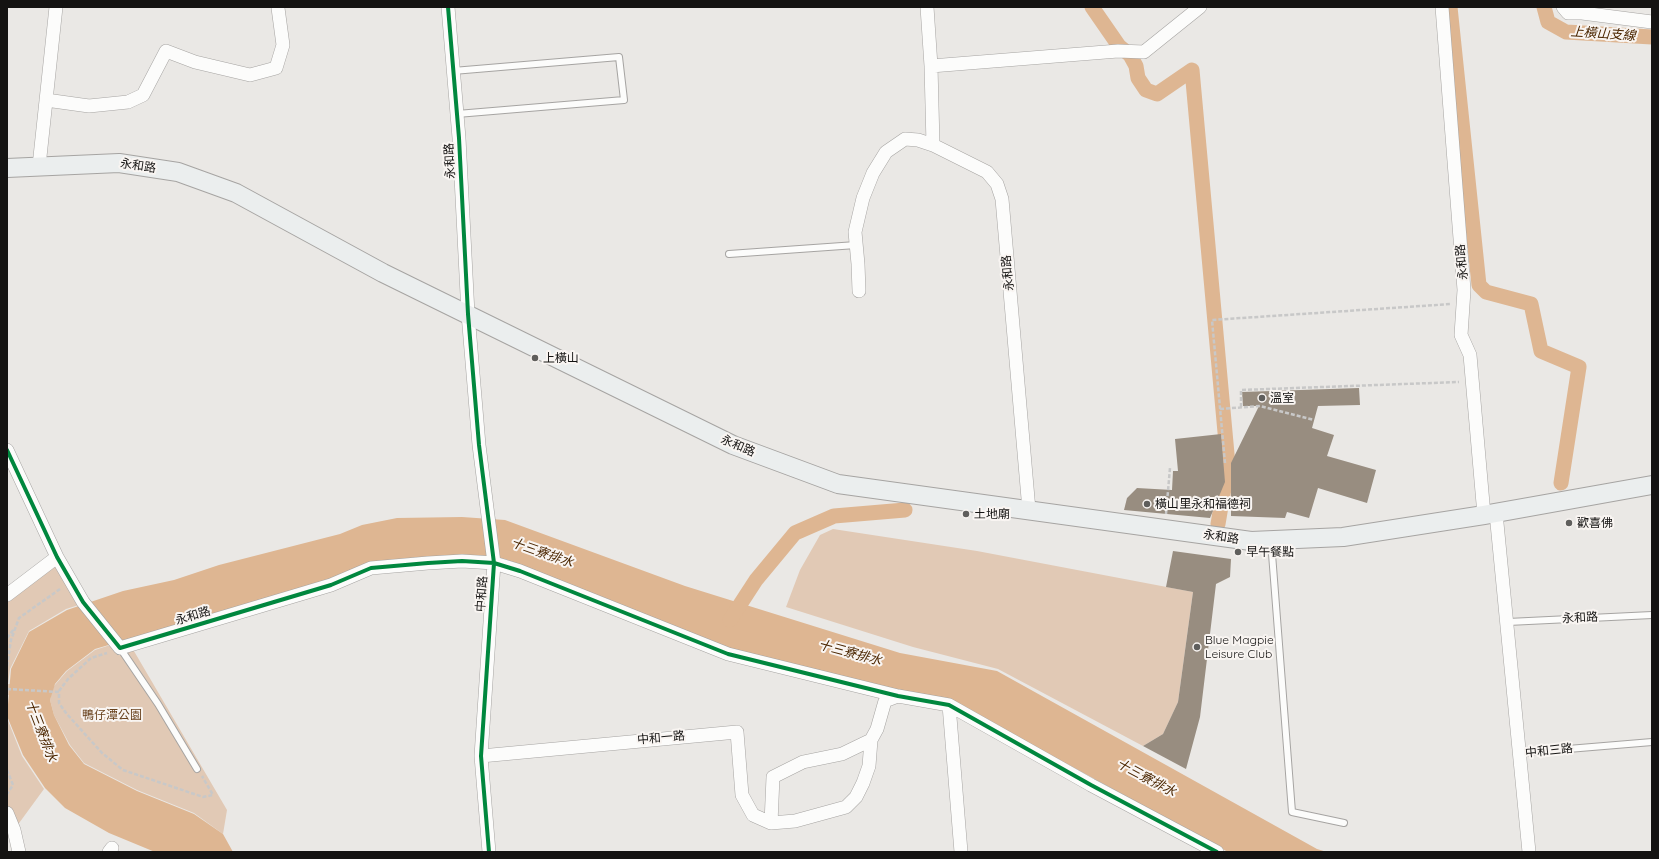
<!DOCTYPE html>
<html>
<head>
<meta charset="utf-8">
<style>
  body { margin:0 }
  #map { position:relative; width:1659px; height:859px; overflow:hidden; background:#eae8e5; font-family:Quicksand,sans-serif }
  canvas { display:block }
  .frame { position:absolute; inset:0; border:8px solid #141312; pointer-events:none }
</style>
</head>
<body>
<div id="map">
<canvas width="1659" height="859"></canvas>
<div class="frame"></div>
</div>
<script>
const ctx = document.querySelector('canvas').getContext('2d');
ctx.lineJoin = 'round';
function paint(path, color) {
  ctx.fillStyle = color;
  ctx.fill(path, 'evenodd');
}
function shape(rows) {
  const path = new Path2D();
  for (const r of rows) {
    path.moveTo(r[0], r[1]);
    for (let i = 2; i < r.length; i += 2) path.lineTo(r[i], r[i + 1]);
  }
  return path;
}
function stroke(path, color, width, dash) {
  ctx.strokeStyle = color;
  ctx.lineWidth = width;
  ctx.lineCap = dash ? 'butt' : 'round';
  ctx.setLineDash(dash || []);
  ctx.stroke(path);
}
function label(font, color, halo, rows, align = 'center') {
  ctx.font = font + ' Quicksand,"Noto Sans TC",sans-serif';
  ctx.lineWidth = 4;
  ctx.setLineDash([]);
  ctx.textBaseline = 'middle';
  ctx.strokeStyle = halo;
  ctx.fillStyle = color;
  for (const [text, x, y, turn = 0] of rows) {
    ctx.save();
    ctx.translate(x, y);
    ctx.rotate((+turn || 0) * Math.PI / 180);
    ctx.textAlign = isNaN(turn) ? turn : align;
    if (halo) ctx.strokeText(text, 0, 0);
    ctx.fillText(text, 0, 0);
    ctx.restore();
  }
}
paint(shape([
  [833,529,977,551,1193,592,1178,702,1163,734,1143,746,998,669,913,647,786,607,800,570,820,535],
  [56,559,82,604,66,609,29,631,10,669,8,684,54,686,67,671,95,650,110,645,113,650,131,646,227,810,223,834,194,813,137,790,84,763,70,745,54,715,50,700,51,696,7,695,7,596],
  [7,718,22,756,44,789,14,830,7,813]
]), '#e1c9b5');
paint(shape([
  [462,517,505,520,685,586,900,653,997,671,1317,849,1327,852,1228,852,950,700,900,690,730,650,505,559,455,556,328,581,95,649,66,671,55,684,50,700,54,715,69,745,84,764,137,791,194,814,223,834,233,852,155,852,109,833,65,808,45,788,23,755,7,716,11,669,29,632,67,610,123,591,174,580,219,565,340,534,362,525,397,518]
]), '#deb692');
stroke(shape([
  [1092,7,1119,46,1130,55,1136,66,1138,78,1146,90,1157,94,1192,70,1228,465,1218,524],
  [1450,7,1479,285,1486,292,1531,304,1541,351,1579,367,1561,483],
  [1544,7,1548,22,1566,32,1652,37],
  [730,620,756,580,795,533,834,516,905,510]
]), '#deb692', 15);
paint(shape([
  [1359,388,1360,405,1318,406,1312,428,1334,435,1327,456,1376,470,1367,503,1318,488,1309,518,1287,512,1285,518,1231,516,1231,463,1259,406,1243,406,1242,392],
  [1221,434,1225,482,1210,518,1124,510,1127,498,1137,488,1172,490,1173,471,1178,471,1175,439],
  [1173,551,1231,559,1230,577,1216,584,1200,717,1186,769,1143,746,1163,734,1178,702,1193,592,1166,587]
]), '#988d80');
const lane = shape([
  [453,71,619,57,624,100,457,114],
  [729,254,856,245],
  [1271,541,1292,812,1344,823],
  [1508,622,1652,615],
  [120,648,158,704,197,769],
  [1520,753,1652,742]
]);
const street = shape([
  [448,7,459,138,468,314,479,445,494,563,481,756,489,852],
  [927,7,931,66,933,145,987,172,997,184,1002,199,1029,510],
  [1442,7,1464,290,1461,335,1470,355,1484,515],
  [1563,7,1568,13,1582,13,1652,22],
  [931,66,1118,51,1144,52,1200,7],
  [46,100,89,106,128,102,143,95,166,51,195,62,250,75,276,68,283,45,278,8],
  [39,166,56,7],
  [859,291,858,264,855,232,863,198,873,173,886,152,905,139,918,140,933,145],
  [7,450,57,557,83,602,120,648,331,585,371,568,428,563,462,561,494,563,520,571,728,654,898,696,949,705,1091,785,1217,852],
  [1496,513,1529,852],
  [7,595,57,557],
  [949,705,961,852],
  [481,756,737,732,742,795,753,815,771,823,773,777,803,762,842,754,871,740,877,729,885,701,898,696],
  [7,813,14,830,19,852],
  [771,823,795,821,846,807,856,797,863,783,869,766,871,740],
  [109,852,112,848]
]);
const secondary = shape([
  [7,168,119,163,178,172,236,193,383,273,733,445,838,484,1251,541,1343,537,1484,515,1652,485]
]);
stroke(lane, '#a6a4a2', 8);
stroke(street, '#a6a4a2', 14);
stroke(secondary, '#a6a4a2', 20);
stroke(shape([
  [1241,407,1241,390,1459,382],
  [1220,409,1260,406,1314,420],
  [1225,463,1212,320,1451,304],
  [1166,514,1170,468],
  [7,638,14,629],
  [7,666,11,640,19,618,60,589],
  [7,689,59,692,59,703,66,713,102,753,123,770,203,797,213,795,202,776],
  [59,691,68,679,91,658,107,653],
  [7,770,13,785,7,794]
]), '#c8c8c8', 2.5, [4, 2]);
stroke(lane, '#fcfcfb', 6);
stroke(street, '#fcfcfb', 13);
stroke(secondary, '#ebeeee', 18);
stroke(shape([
  [448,7,459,138,468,314,479,445,494,563,481,756,489,852],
  [7,450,57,557,83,602,120,648,331,585,371,568,428,563,462,561,494,563,520,571,728,654,898,696,949,705,1091,785,1217,852]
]), '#00873e', 4);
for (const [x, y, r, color] of [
  [535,358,4,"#5f5e5c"],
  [1262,398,4,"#5f5e5c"],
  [1147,504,4,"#5f5e5c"],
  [966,514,4,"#5f5e5c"],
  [1569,523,4,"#5f5e5c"],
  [1238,552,4,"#5f5e5c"],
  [1197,647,4,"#5f5e5c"]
]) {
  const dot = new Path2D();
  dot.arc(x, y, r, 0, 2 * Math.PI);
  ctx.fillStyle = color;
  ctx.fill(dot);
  stroke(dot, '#f9f5f2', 1.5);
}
label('12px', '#141312', '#f9f5f2', [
  ["永和路",450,161,-93],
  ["永和路",138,166,8],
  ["永和路",1462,262,-95],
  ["永和路",1008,273,-95],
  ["永和路",738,446,23],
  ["永和路",1221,537,8],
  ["中和路",482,594,-86],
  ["永和路",193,616,-17],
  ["永和路",1580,618,-3],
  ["中和一路",661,738,-5],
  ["中和三路",1549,751,-6]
]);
label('12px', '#141312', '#f9f5f2', [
  ["上橫山",543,358],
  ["溫室",1270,398],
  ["橫山里永和福德祠",1155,504],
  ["土地廟",974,514],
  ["歡喜佛",1577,523],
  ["早午餐點",1246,552],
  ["Blue Magpie",1205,640],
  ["Leisure Club",1205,654]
], 'left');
label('12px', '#68411c', '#f9f5f2', [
  ["鴨仔潭公園",112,715]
]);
label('italic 13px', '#4b2600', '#f9f5f2', [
  ["上橫山支線",1603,34,4],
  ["十三寮排水",542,553,19],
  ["十三寮排水",850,653,15],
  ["十三寮排水",41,731,69],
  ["十三寮排水",1146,778,28]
]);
</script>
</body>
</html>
